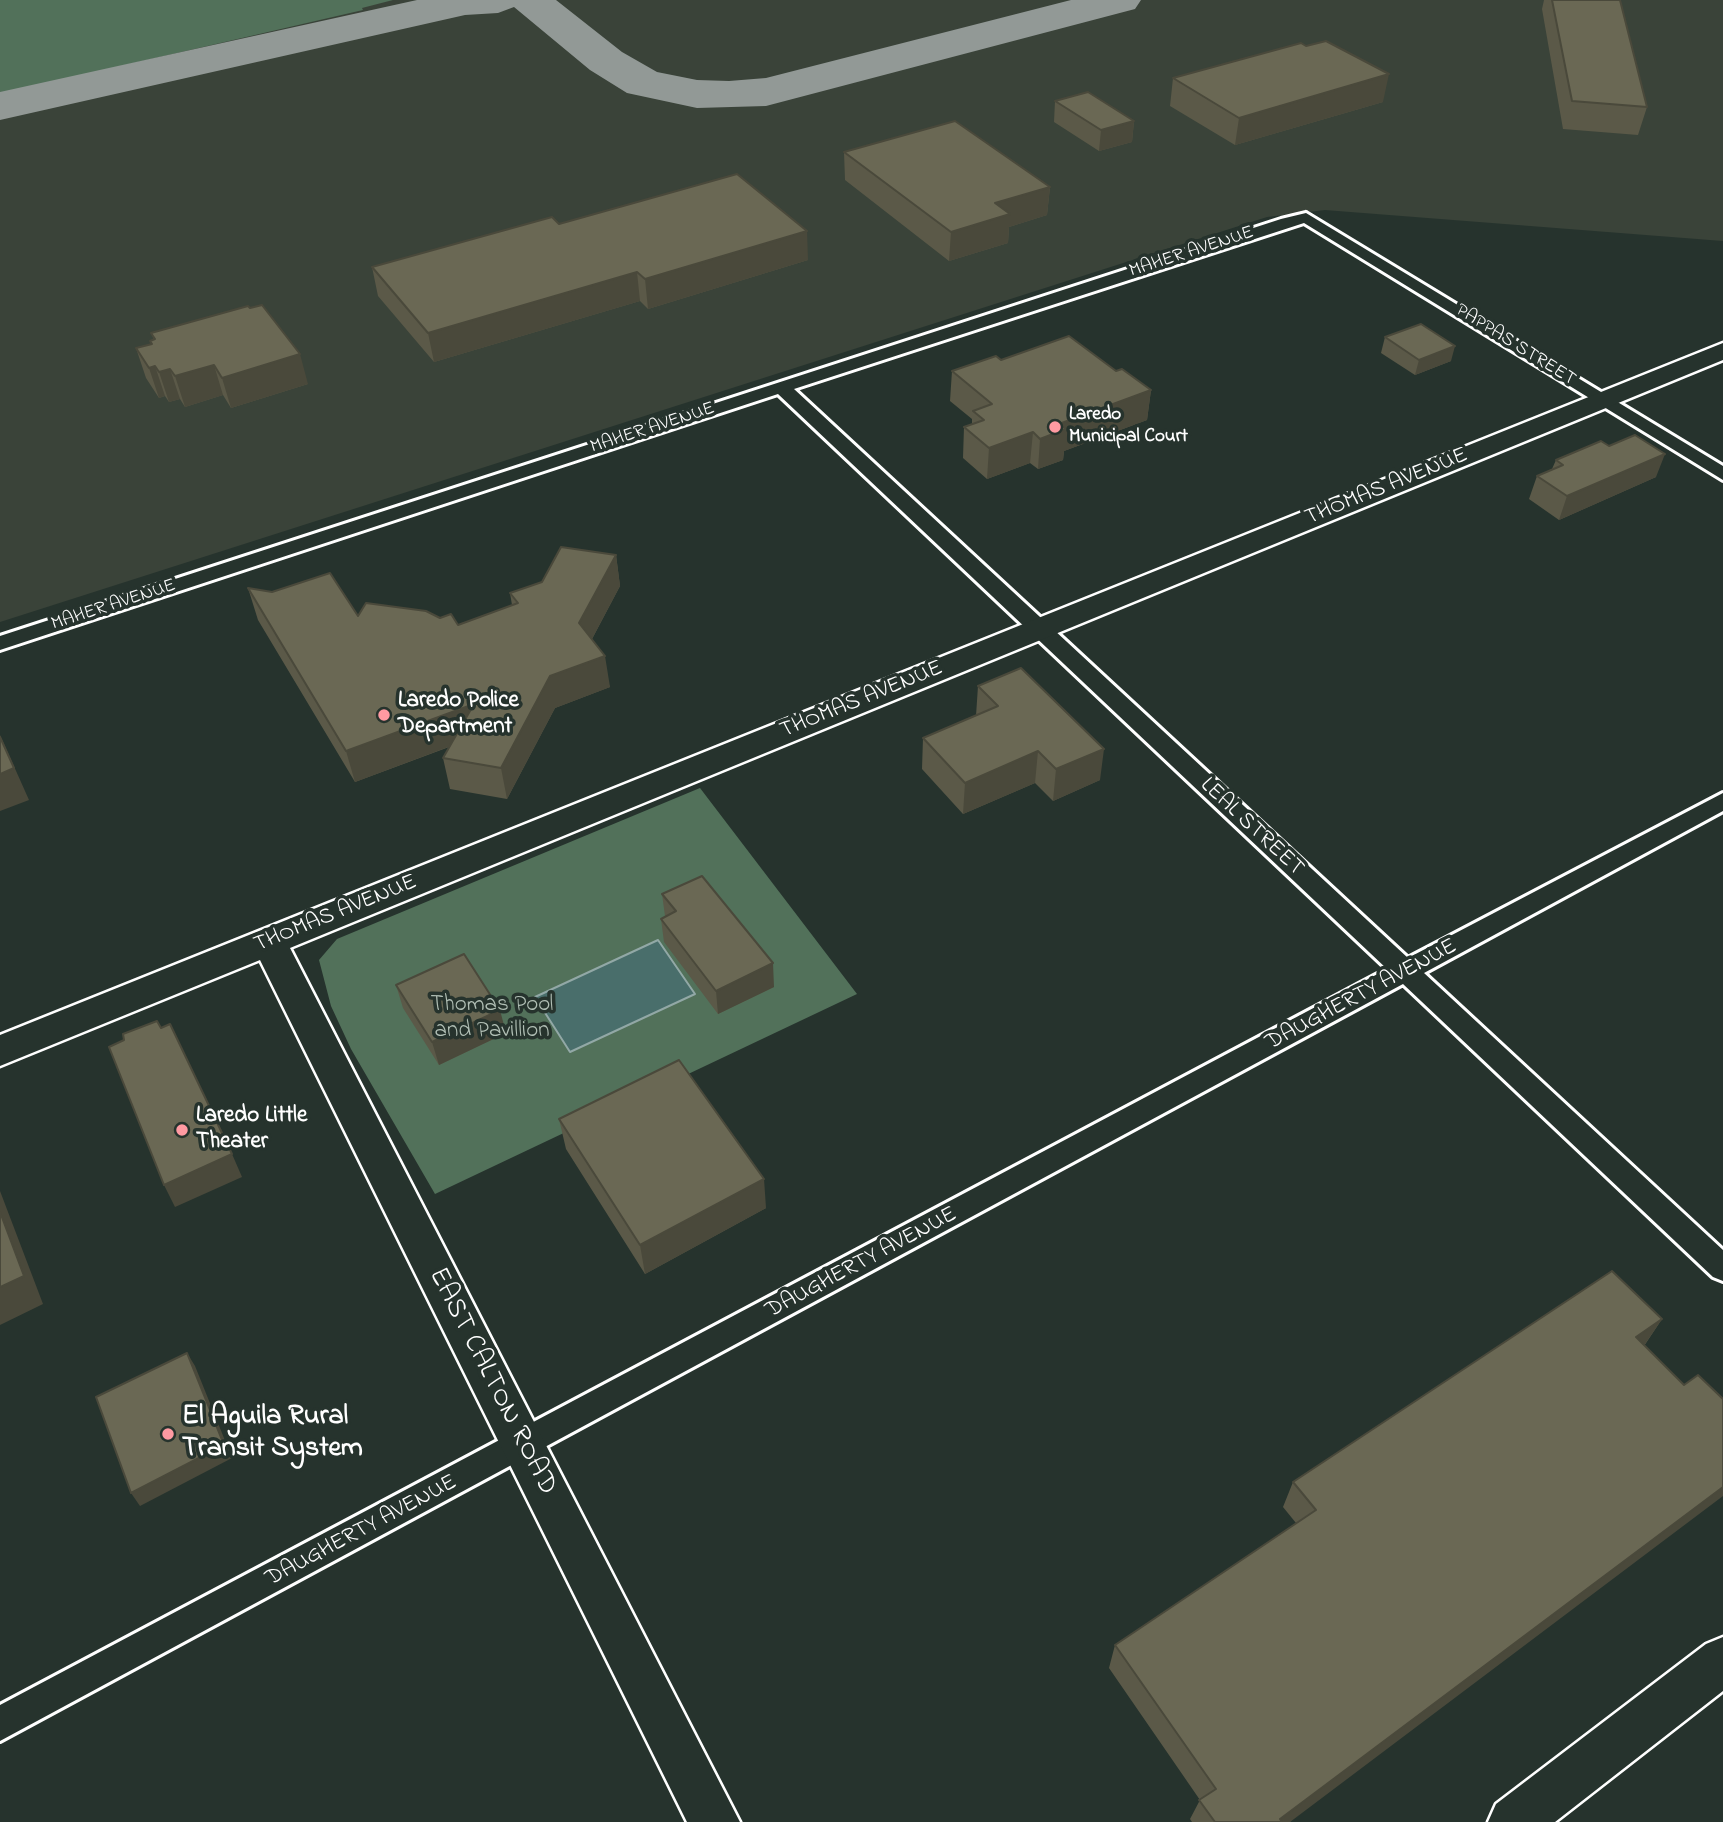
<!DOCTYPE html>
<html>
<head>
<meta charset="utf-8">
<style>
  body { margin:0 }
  canvas { display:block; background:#26332d }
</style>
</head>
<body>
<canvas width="1723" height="1822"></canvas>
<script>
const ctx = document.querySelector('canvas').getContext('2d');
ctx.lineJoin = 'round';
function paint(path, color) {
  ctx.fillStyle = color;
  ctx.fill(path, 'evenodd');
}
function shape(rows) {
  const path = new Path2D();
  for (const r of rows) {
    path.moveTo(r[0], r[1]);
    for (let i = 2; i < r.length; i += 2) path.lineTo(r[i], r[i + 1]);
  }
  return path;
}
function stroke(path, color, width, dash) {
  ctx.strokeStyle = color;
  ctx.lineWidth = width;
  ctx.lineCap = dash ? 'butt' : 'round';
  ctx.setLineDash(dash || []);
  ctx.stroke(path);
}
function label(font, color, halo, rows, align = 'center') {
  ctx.font = font + ' "Indie Flower",sans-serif';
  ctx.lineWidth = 7;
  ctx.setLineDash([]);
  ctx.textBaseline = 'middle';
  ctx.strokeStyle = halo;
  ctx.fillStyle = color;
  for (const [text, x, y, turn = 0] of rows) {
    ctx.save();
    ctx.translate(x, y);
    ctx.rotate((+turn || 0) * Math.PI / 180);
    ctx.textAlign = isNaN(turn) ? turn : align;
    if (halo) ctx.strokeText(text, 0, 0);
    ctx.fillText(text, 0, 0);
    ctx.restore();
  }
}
paint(shape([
  [0,0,1723,0,1723,241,1325,210,1267,217,0,622]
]), '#3a4339');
paint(shape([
  [0,0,393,0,362,8,363,10,0,94],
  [700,788,857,994,435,1194,351,1049,331,1006,319,960,337,939]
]), '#52715a');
const water = shape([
  [658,940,695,994,570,1052,535,997,658,940]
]);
paint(water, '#496e6b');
stroke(water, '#92a8a6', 2);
paint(shape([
  [417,0,556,0,622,52,657,72,697,80,729,81,766,78,1071,0,1141,0,1135,9,766,106,697,108,627,93,590,70,514,7,498,13,465,15,0,120,0,92,417,0]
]), '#929996');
const street = shape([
  [1306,213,1723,466,1723,480,1304,223,794,389,1408,958,1723,793,1723,811,1424,973,1723,1250,1723,1281,1713,1277,1403,984,0,1741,0,1705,1387,969,778,394,0,650,0,636,1281,219,1306,213]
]);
const secondary = shape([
  [1723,343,1723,360,290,948,740,1822,687,1822,260,960,0,1066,0,1035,1723,343],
  [1723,1637,1723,1691,1555,1822,1488,1822,1496,1804,1706,1644,1723,1637]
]);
stroke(street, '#fff', 6);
stroke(secondary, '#fff', 5);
paint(street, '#26332d');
paint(secondary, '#26332d');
paint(shape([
  [1544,0,1620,0,1647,107,1638,135,1563,129,1542,9],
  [1173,78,1383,102,1235,145,1170,106],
  [1055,101,1134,121,1132,142,1099,151,1054,122],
  [844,152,1050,187,1047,215,1009,227,1008,243,949,261,845,180],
  [559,224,808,260,648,309,640,301,434,362,378,296,372,267],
  [151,333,308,384,231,408,223,395,185,407,180,399,169,402,165,396,159,398,146,378,136,348,151,344,150,341,154,340],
  [1385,337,1451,361,1415,375,1381,353],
  [1001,360,1116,371,1151,390,1147,420,1064,451,1063,460,1038,469,1030,463,987,479,963,458,964,427,972,425,972,419,950,401,952,371],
  [1556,460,1656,477,1559,520,1529,499,1537,476,1552,469],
  [616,555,620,586,592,639,610,687,555,708,507,799,450,789,443,758,449,747,355,782,258,620,248,588,358,616,440,618,458,625,512,605,510,593],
  [978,686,1100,780,1053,801,1035,783,963,814,922,769,923,738,976,716],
  [662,894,774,987,718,1014,664,942,661,919,665,916],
  [396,985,506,1033,439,1065,403,1008],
  [559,1119,766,1208,645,1274,566,1149],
  [1662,1319,1644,1346,1290,1822,1192,1822,1190,1819,1200,1800,1109,1668,1115,1645,1296,1523,1283,1507,1293,1482]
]), '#5b5948');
paint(shape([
  [1389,74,1383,102,1235,145,1239,118],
  [1134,121,1132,142,1099,151,1101,130],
  [1050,187,1047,215,1009,227,1008,243,949,261,951,232,995,203],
  [807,231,808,260,648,309,645,279],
  [637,272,640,301,434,362,428,333],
  [1455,346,1451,361,1415,375,1419,360],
  [300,354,308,384,231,408,222,378],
  [214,365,223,395,185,407,175,376],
  [155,366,165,396,159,398,149,368],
  [170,369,180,399,169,402,159,372],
  [1151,390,1147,420,1064,451,1063,460,1038,469,1040,439,1059,424],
  [1033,432,1030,463,987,479,989,448],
  [1665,454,1656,477,1559,520,1567,496],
  [616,555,620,586,584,654,579,623],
  [605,656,610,687,555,708,507,799,501,768,550,676],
  [474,704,480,735,355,782,346,751],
  [0,735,29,800,0,811],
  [1104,749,1100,780,1053,801,1056,769],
  [1038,751,1035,783,963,814,965,783],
  [773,963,774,987,718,1014,716,991],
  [500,1010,506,1033,439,1065,432,1042],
  [232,1154,242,1177,175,1207,164,1185],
  [764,1179,766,1208,645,1274,640,1245],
  [0,1191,43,1304,0,1325],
  [1662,1319,1643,1347,1636,1337],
  [187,1353,195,1366,232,1458,140,1506,131,1493],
  [1723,1487,1723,1496,1290,1822,1278,1822,1280,1819]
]), '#4a493b');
const building = shape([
  [1552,0,1620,0,1647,107,1572,101,1552,0],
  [1326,41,1389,74,1239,118,1173,78,1301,43,1306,46,1326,41],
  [1088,92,1134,121,1101,130,1055,101,1088,92],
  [955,121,1050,187,995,203,1010,214,951,232,844,152,955,121],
  [737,174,807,231,645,279,637,272,428,333,372,267,552,217,559,224,737,174],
  [262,305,300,354,222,378,214,365,175,376,170,369,159,372,155,366,149,368,136,348,152,344,150,341,155,339,151,333,248,306,250,308,262,305],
  [1421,324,1455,346,1419,360,1385,337,1421,324],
  [1069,336,1116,371,1122,369,1151,390,1059,424,1066,429,1040,439,1033,432,989,448,964,427,984,420,973,411,992,404,952,371,996,356,1001,360,1069,336],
  [1635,435,1665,454,1567,496,1537,476,1563,465,1556,460,1601,441,1609,446,1635,435],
  [561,547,616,555,579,623,605,656,550,676,501,768,443,758,474,704,346,751,248,588,272,592,330,573,358,616,366,603,426,611,440,618,451,614,458,625,518,603,510,593,542,582,561,547],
  [1021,668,1104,749,1056,769,1038,751,965,783,923,738,998,706,978,686,1021,668],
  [0,737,14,768,0,774,0,737],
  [702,876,773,963,716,991,661,919,676,911,662,894,702,876],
  [464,954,500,1010,432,1042,396,985,464,954],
  [157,1021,161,1028,170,1024,232,1154,164,1185,109,1047,124,1040,123,1034,157,1021],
  [679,1060,764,1179,640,1245,559,1119,679,1060],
  [0,1212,24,1276,0,1287,0,1212],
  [1612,1271,1662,1319,1636,1337,1684,1385,1698,1375,1723,1399,1723,1487,1280,1819,1282,1822,1215,1822,1199,1800,1216,1789,1115,1645,1316,1510,1293,1482,1612,1271],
  [187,1353,224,1445,131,1493,96,1397,187,1353]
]);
paint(building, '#6a6854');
stroke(building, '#4a493b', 2);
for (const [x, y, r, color] of [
  [1055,427,7,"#ff9aa2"],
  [384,715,7,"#ff9aa2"],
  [182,1130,7,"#ff9aa2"],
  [168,1434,7,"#ff9aa2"]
]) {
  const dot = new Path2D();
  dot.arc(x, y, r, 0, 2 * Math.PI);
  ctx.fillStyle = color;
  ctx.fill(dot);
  stroke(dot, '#26332d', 2.5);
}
label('19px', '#fff', '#26332d', [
  ["MAHER AVENUE",1192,253,-18],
  ["PAPPAS STREET",1515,346,32],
  ["MAHER AVENUE",653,429,-18],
  ["MAHER AVENUE",114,606,-18]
]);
label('bold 19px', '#fff', '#26332d', [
  ["Laredo",1069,416],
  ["Municipal Court",1069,438]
], 'left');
label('23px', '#fff', '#26332d', [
  ["THOMAS AVENUE",1387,488,-22],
  ["THOMAS AVENUE",862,701,-22],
  ["LEAL STREET",1251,828,43],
  ["THOMAS AVENUE",336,915,-22],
  ["DAUGHERTY AVENUE",1362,996,-28],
  ["DAUGHERTY AVENUE",862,1264,-28],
  ["DAUGHERTY AVENUE",362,1532,-28]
]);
label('bold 23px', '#fff', '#26332d', [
  ["Laredo Police",398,702],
  ["Department",398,728],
  ["Laredo Little",196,1117],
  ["Theater",196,1143]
], 'left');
label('23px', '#b1bfb5', '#26332d', [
  ["Thomas Pool",492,1006],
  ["and Pavillion",492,1032]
]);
label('28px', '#fff', '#26332d', [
  ["EAST CALTON ROAD",491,1382,63]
]);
label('bold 28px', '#fff', '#26332d', [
  ["El Aguila Rural",182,1418],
  ["Transit System",182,1450]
], 'left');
</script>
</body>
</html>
